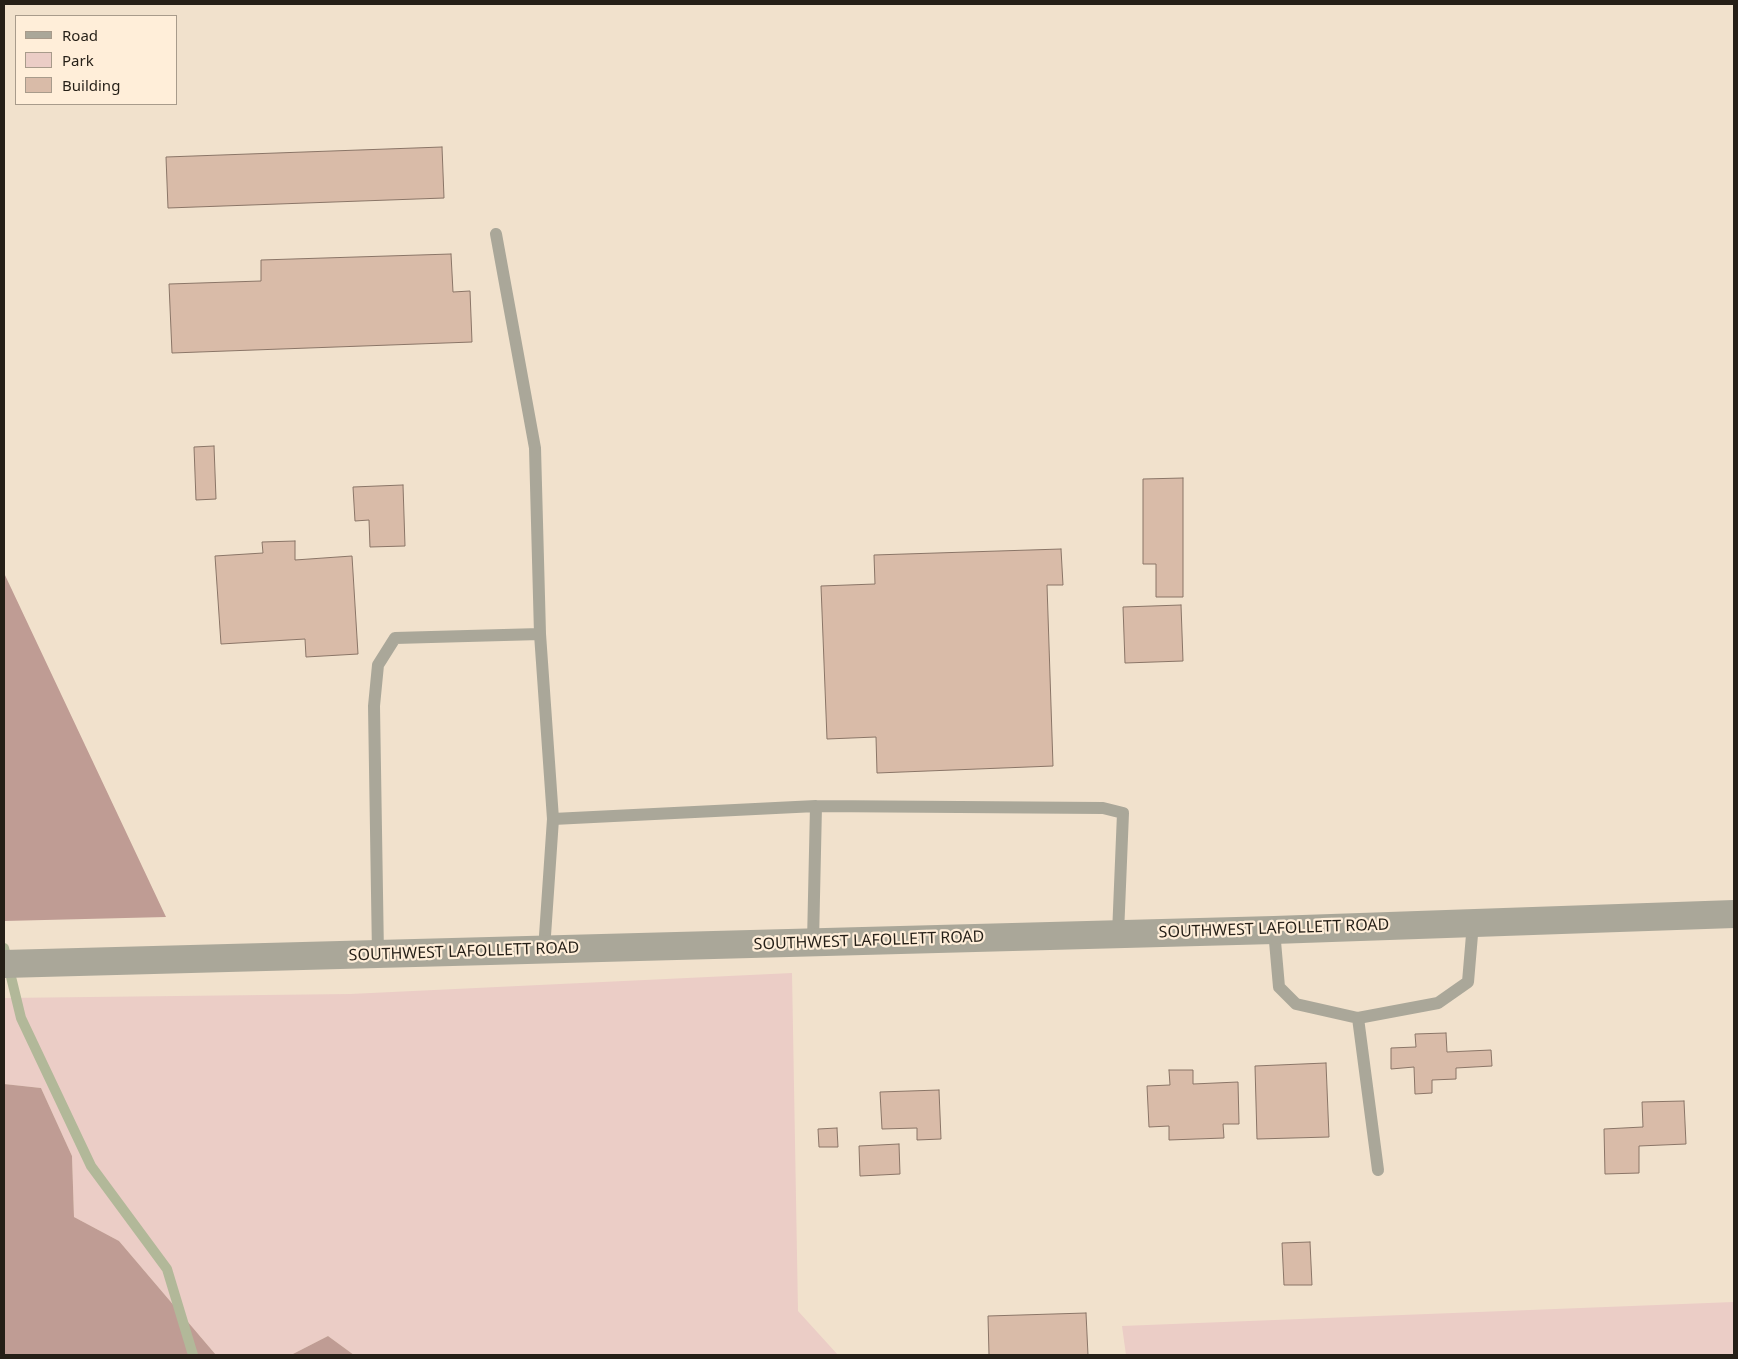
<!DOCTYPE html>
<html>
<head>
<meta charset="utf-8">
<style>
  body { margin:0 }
  #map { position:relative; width:1738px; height:1359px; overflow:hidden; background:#f1e1cc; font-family:"Noto Sans",sans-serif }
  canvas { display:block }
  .frame { position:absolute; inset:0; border:5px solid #251f17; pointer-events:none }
  .legend { position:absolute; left:15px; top:15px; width:162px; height:90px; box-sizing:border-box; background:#ffeed9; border:1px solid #a89b8b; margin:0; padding:6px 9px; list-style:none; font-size:15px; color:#251f17 }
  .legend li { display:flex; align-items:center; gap:10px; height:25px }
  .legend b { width:25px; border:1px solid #a89b8b }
</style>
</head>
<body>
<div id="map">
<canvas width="1738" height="1359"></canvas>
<div class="frame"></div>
<ul class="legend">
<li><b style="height:6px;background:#aaa799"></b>Road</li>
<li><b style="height:14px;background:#ebcdc6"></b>Park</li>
<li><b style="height:14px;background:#d9bba8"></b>Building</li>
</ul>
</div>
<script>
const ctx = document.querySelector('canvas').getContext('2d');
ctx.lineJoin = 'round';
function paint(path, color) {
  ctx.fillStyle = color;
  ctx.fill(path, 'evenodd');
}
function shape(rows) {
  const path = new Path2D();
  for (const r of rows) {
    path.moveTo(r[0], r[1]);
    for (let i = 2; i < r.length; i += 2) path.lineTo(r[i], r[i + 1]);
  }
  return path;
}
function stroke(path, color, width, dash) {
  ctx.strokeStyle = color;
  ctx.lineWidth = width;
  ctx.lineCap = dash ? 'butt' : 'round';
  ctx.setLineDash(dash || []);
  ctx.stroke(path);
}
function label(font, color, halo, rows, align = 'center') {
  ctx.font = font + ' "Noto Sans",sans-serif';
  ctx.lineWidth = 4.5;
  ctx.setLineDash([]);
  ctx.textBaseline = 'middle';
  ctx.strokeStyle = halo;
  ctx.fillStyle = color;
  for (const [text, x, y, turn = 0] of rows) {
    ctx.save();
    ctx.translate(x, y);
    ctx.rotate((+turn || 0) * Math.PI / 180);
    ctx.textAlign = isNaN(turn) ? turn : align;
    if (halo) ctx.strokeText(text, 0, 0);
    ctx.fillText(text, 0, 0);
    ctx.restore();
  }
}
paint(shape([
  [792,973,798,1311,838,1355,354,1355,328,1336,291,1355,216,1355,119,1241,74,1217,72,1156,41,1088,4,1084,4,998,350,994],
  [1734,1302,1734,1355,1126,1355,1122,1326]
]), '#ebcdc6');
paint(shape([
  [4,573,166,917,4,921],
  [4,1084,41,1088,72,1156,74,1217,119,1241,216,1355,4,1355],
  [328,1336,354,1355,291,1355]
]), '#bf9c94');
stroke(shape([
  [4,948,21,1018,91,1166,167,1269,193,1355]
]), '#b2b899', 10);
const building = shape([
  [442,147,444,198,168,208,166,157,442,147],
  [451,254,453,292,470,291,472,342,172,353,169,284,261,281,261,260,451,254],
  [214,446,216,499,196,500,194,447,214,446],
  [1183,478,1183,597,1156,597,1156,564,1143,564,1143,479,1183,478],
  [403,485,405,546,370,547,369,520,355,521,353,487,403,485],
  [295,541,295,560,352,556,358,654,306,657,305,639,221,644,215,556,263,553,262,542,295,541],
  [1061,549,1063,585,1047,585,1053,766,877,773,876,737,827,739,821,586,875,584,874,555,1061,549],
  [1181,605,1183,661,1125,663,1123,607,1181,605],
  [1446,1033,1447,1052,1491,1050,1492,1066,1456,1068,1456,1079,1432,1080,1432,1093,1415,1094,1414,1067,1391,1069,1391,1048,1416,1047,1415,1034,1446,1033],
  [1326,1063,1329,1137,1257,1139,1255,1066,1326,1063],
  [1169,1070,1193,1070,1193,1084,1238,1082,1239,1124,1223,1124,1224,1138,1169,1140,1169,1126,1149,1127,1147,1086,1170,1085,1169,1070],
  [939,1090,941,1139,917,1140,917,1128,882,1129,880,1092,939,1090],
  [1684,1101,1686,1144,1639,1146,1639,1173,1605,1174,1604,1129,1643,1127,1642,1102,1684,1101],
  [837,1128,838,1147,819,1147,818,1129,837,1128],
  [899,1144,900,1174,860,1176,859,1146,899,1144],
  [1310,1242,1312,1285,1284,1285,1282,1243,1310,1242],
  [1086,1313,1088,1355,989,1355,988,1316,1086,1313]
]);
paint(building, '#d9bba8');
stroke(building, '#8a7567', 1);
stroke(shape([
  [496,234,535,448,540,634,553,819,544,950],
  [553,819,816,806,1103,808,1123,813,1118,934],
  [1274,930,1279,987,1296,1004,1358,1018,1438,1003,1468,982,1473,923],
  [813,942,816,806],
  [378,955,374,706,378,665,395,638,540,634],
  [1358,1018,1378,1170]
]), '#aaa799', 12);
stroke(shape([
  [4,964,1274,930,1734,914]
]), '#aaa799', 28);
label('16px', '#251f17', '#ffeed9', [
  ["SOUTHWEST LAFOLLETT ROAD",1274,929,-2],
  ["SOUTHWEST LAFOLLETT ROAD",869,941,-2],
  ["SOUTHWEST LAFOLLETT ROAD",464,952,-2]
]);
</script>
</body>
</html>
